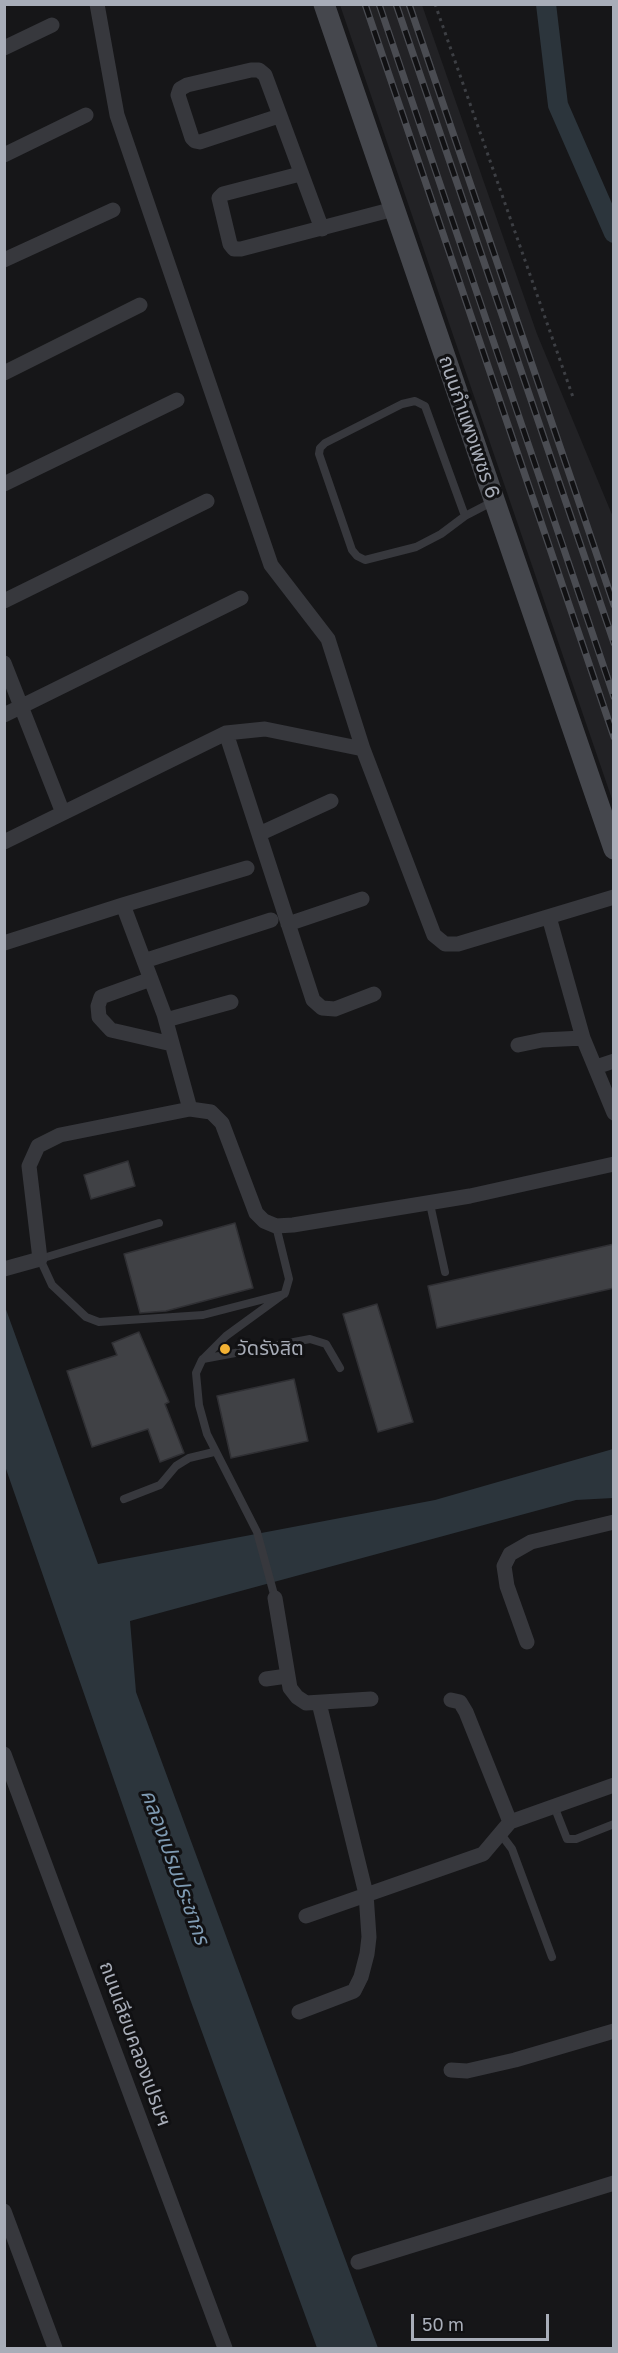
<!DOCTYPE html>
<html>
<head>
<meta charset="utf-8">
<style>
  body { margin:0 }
  #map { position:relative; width:618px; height:2353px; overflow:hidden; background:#161618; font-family:"Golos Text",sans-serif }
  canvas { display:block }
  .frame { position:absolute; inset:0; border:6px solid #a8adb8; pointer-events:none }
  .scale { position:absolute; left:411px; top:2314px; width:138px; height:27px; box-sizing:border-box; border:3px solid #a8adb8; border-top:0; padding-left:8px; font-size:18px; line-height:21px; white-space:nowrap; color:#a8adb8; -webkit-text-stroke:4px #111113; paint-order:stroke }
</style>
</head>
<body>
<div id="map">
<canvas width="618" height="2353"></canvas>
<div class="frame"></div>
<div class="scale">50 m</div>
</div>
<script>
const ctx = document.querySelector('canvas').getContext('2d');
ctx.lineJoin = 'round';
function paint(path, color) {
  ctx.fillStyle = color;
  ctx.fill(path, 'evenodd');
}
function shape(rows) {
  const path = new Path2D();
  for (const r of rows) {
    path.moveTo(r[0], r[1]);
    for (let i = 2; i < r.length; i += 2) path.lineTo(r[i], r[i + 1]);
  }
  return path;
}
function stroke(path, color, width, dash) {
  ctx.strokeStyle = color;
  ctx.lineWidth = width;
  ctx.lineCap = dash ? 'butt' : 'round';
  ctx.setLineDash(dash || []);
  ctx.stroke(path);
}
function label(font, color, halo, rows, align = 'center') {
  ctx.font = font + ' "Golos Text","Noto Sans Thai",sans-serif';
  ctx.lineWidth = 6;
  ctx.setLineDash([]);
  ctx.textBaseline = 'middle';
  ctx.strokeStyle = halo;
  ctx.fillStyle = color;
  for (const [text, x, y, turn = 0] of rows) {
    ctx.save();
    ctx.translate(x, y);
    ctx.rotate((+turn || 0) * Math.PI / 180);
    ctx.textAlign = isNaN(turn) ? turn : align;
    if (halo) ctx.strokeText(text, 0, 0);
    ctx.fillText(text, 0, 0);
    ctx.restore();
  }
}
paint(shape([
  [340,5,422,5,537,334,613,517,613,802]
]), '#222225');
paint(shape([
  [4,1304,98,1564,435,1500,613,1449,613,1498,576,1500,130,1621,136,1692,378,2348,317,2348,190,1999,5,1466]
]), '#2c353c');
stroke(shape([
  [546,4,558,105,614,233]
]), '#2c353c', 20);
const building = shape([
  [128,1161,135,1186,91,1199,84,1175,128,1161],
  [235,1223,253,1288,166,1311,140,1313,124,1254,235,1223],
  [614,1244,614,1288,437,1328,428,1286,614,1244],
  [377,1304,413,1422,378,1432,343,1314,377,1304],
  [139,1332,169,1402,165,1404,184,1453,160,1462,148,1429,92,1447,67,1371,117,1355,112,1343,139,1332],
  [294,1379,308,1441,231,1458,217,1396,294,1379]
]);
paint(building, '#404145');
stroke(building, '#303034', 1.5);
stroke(shape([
  [435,4,574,400]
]), '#3d3f44', 3, [3, 4.5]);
stroke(shape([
  [465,516,425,406,415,401,402,404,325,443,320,448,319,454,352,550,357,556,365,560,416,547,441,534,465,516,492,502],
  [430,1204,445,1272],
  [159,1223,40,1259,52,1285,86,1317,99,1322,203,1315,284,1294],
  [203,1359,310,1339,326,1344,340,1368],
  [124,1499,160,1485,176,1466,189,1458,214,1452],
  [275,1598,257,1532,207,1434,199,1405,196,1373,202,1360,226,1336,285,1293,289,1279,276,1226],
  [554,1806,567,1839,576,1839,614,1824],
  [500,1833,512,1849,552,1957]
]), '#37383d', 8);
stroke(shape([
  [97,4,117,115,271,565,328,639,363,749,434,935,445,944,458,944,614,897],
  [4,48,52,25],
  [279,116,200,142,195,141,192,138,178,95,180,89,187,85,251,70,259,70,265,75,322,229],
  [4,155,86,115],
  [300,174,223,194,219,198,230,244,234,249,241,249,394,209],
  [4,260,113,210],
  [4,373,140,305],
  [4,484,177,400],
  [4,601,207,501],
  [4,663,63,813],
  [4,715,241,598],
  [226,733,313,1000,322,1008,335,1009,374,994],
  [259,834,331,801],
  [4,842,226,733,265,729,363,749],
  [123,905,164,1014,190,1109],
  [549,917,583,1038,614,1113],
  [288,924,362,899],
  [4,943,123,905,247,868],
  [144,961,271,920],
  [151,979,101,997,98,1006,99,1017,111,1030,172,1044],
  [166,1020,231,1002],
  [518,1045,542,1040,583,1038],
  [596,1067,614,1061],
  [4,1269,40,1259,29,1166,38,1146,60,1135,190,1109,211,1112,222,1123,256,1213,264,1221,276,1226,293,1225,470,1196,614,1164],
  [275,1598,290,1688,297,1697,306,1703,371,1699],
  [527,1642,507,1586,504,1566,510,1554,531,1542,614,1522],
  [266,1679,287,1676],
  [451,1700,460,1702,466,1712,510,1822],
  [4,1754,225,2348],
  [306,1916,483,1854,510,1822,614,1785],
  [299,2012,354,1991,361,1977,367,1954,369,1937,366,1894,319,1703],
  [451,2070,467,2071,515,2060,614,2031],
  [4,2211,55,2348],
  [358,2262,614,2183]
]), '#37383d', 15);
stroke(shape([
  [324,4,614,849]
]), '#45474d', 21);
const rail = shape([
  [365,4,614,737],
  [379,4,614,697],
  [396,4,614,643],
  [409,4,614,605]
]);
stroke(rail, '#4a4c52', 7);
stroke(rail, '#111113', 4.5, [14]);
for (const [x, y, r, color] of [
  [225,1349,6,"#f2b134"]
]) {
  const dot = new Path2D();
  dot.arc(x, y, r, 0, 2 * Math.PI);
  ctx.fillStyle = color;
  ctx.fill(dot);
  stroke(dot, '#111113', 2);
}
label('20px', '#a8adb8', '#111113', [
  ["ถนนกำแพงเพชร 6",469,427,71],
  ["ถนนเลียบคลองเปรมฯ",135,2044,70]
]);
label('20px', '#a8adb8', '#111113', [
  ["วัดรังสิต",237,1349]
], 'left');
label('italic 21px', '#7f9bb3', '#111113', [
  ["คลองเปรมประชากร",175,1867,70]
]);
</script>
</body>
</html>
